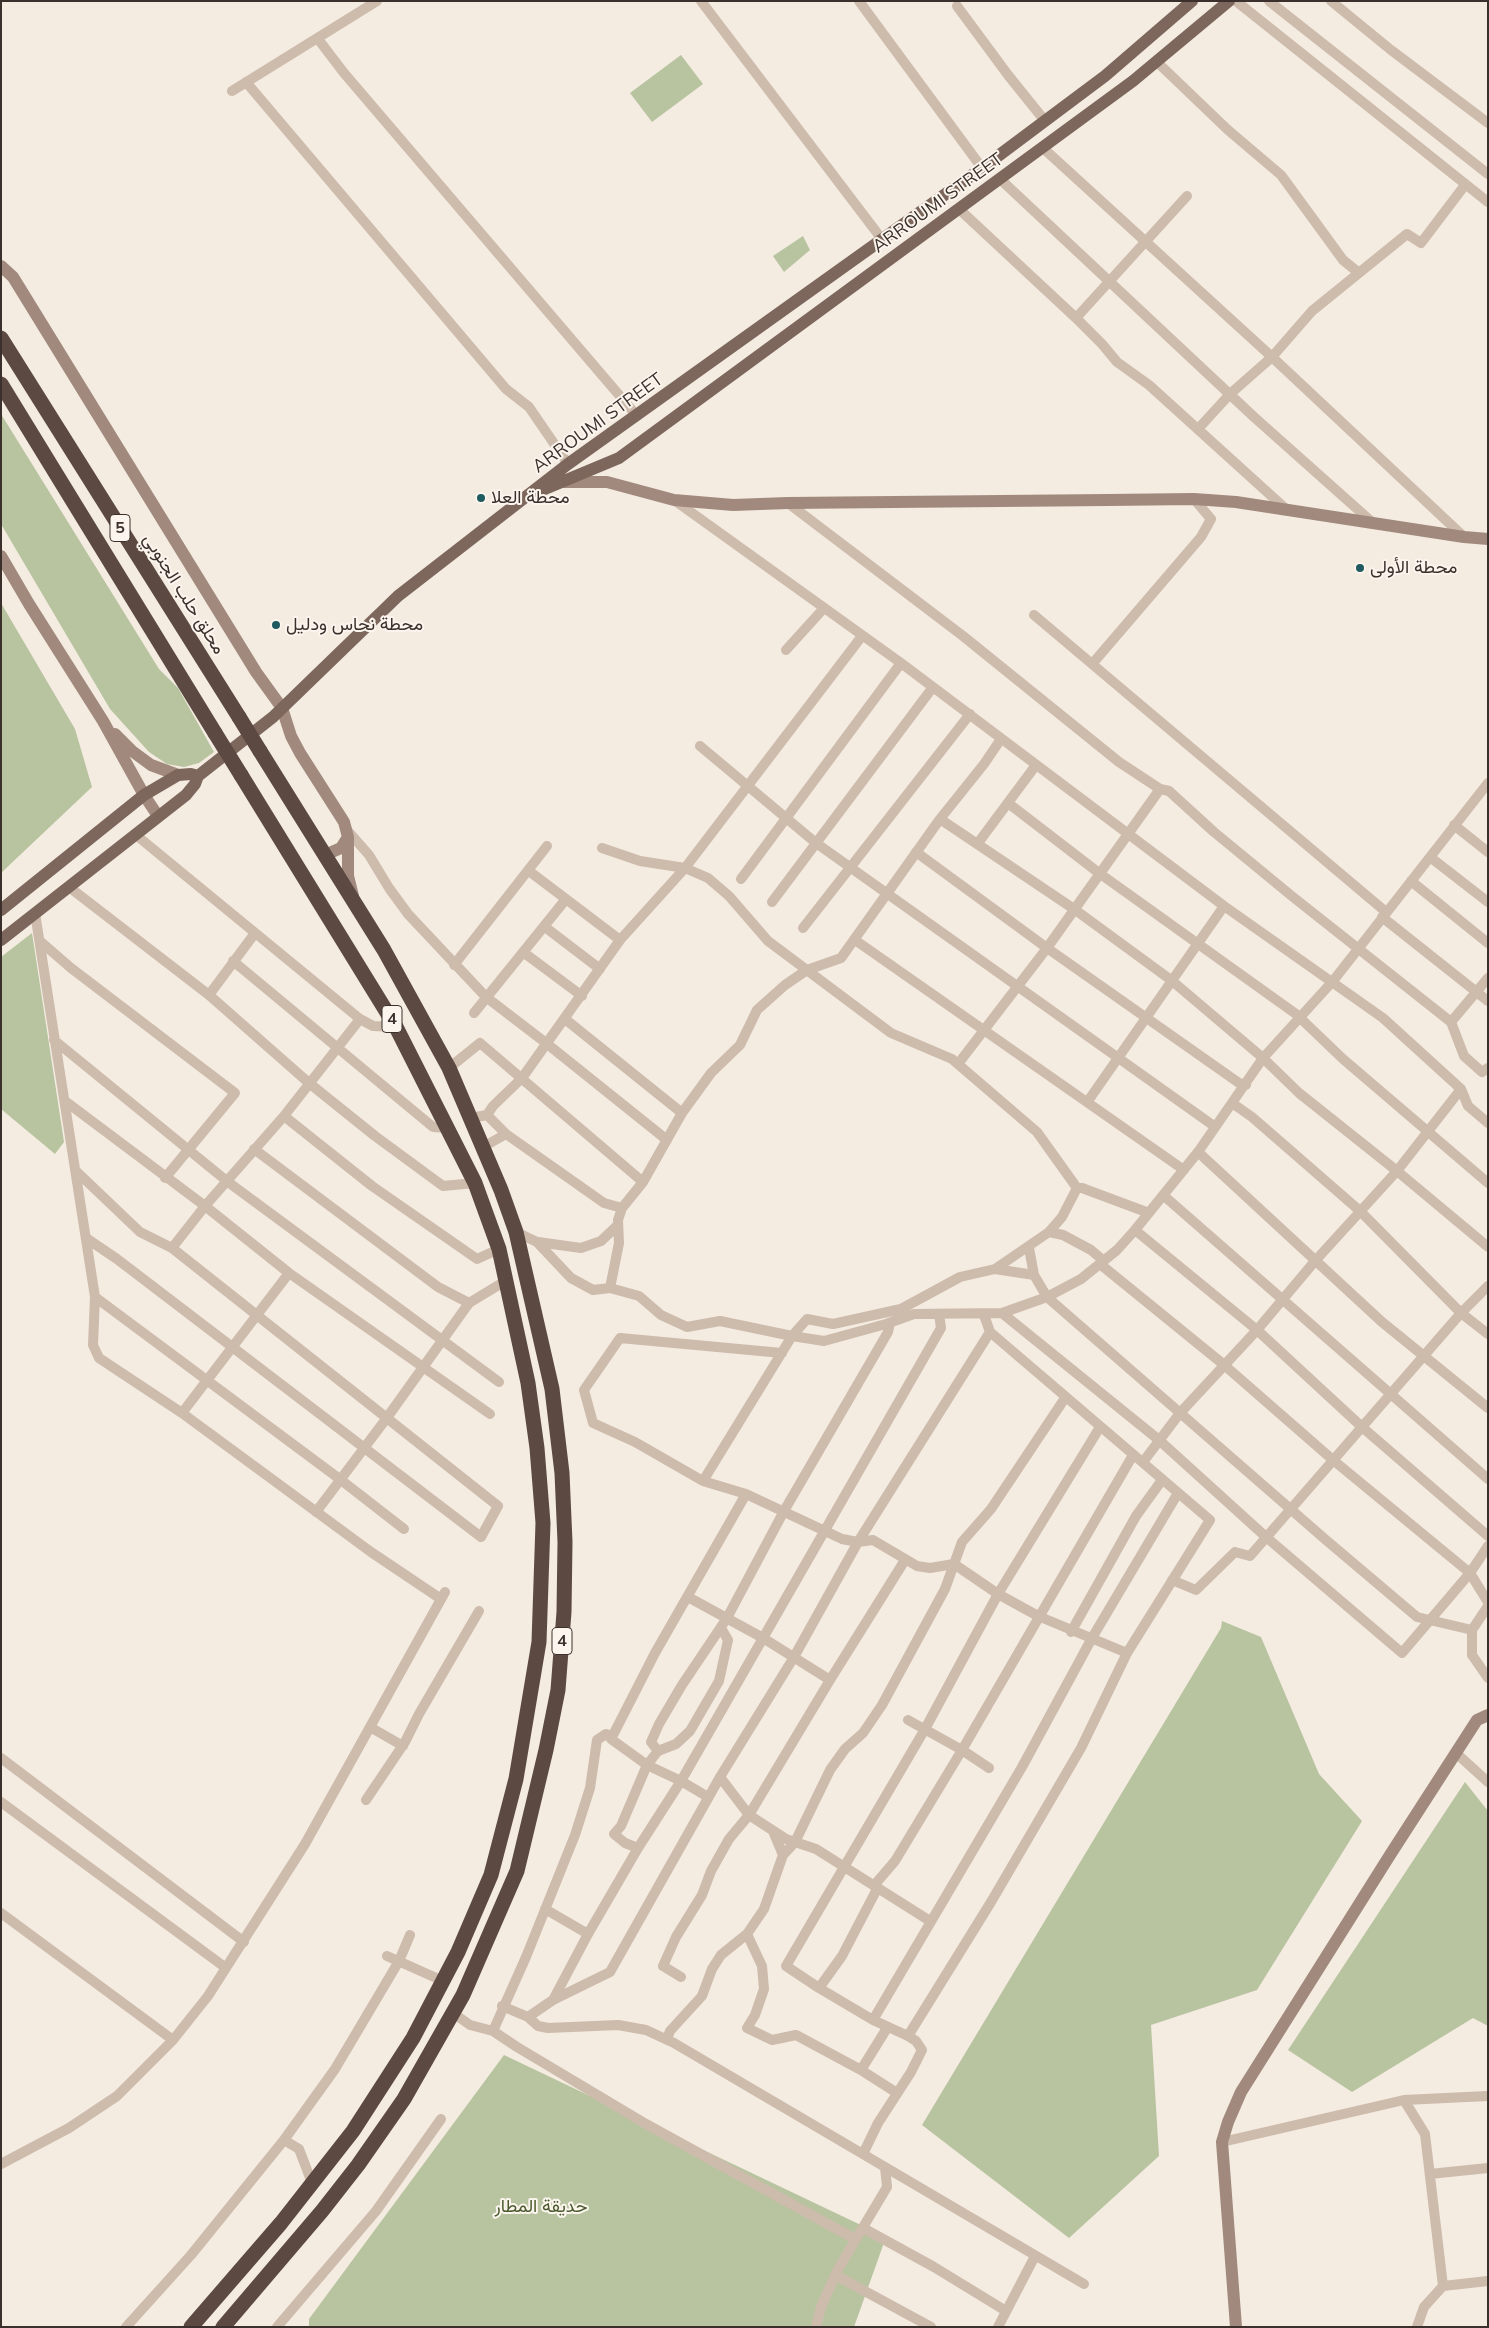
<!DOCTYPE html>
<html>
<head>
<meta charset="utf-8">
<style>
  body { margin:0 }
  #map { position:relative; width:1489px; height:2328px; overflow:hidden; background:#f4ebe1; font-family:Mulish,sans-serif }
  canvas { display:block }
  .frame { position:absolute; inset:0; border:2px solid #3b302b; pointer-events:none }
</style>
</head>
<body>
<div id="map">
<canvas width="1489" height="2328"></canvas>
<div class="frame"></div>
</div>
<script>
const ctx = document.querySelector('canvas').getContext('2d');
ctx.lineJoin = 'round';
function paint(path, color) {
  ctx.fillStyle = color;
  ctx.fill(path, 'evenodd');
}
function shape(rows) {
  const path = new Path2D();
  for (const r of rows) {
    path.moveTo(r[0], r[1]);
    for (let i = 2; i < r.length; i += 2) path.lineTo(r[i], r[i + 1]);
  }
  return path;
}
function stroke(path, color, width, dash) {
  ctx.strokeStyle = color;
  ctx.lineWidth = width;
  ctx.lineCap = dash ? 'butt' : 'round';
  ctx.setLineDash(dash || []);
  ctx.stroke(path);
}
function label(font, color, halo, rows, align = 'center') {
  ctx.font = font + ' Mulish,Vazirmatn,sans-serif';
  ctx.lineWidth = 4;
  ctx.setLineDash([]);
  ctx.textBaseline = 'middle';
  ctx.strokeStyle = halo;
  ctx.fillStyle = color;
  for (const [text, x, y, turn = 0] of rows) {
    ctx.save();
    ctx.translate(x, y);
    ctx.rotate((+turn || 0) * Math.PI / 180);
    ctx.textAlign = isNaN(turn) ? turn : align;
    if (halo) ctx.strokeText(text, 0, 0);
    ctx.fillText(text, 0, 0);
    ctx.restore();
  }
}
paint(shape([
  [681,55,703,84,652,122,630,93],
  [803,236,810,250,784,272,773,256],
  [1,414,159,669,178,688,214,752,199,763,184,767,167,764,149,752,110,709,1,524],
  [1,603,75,729,92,787,1,873],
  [32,933,64,1142,55,1154,1,1109,1,957],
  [1222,1621,1261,1637,1319,1774,1362,1821,1257,1990,1151,2025,1159,2156,1069,2238,922,2125,1221,1628],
  [1465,1782,1488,1811,1488,2026,1473,2018,1352,2092,1288,2050],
  [504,2055,886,2237,854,2327,309,2327,309,2319]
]), '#b8c4a0');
stroke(shape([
  [701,1,881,238],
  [859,1,982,168],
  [1236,1,1488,202],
  [1269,1,1488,174],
  [1331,1,1391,50,1488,123],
  [957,6,1008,75,1045,121],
  [318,39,344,73,637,416],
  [1157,62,1228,130,1281,175,1343,260,1359,273],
  [246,82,506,389,529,407,568,464],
  [232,91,377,1],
  [1043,148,1272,357,1464,537],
  [1000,179,1254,417,1373,523],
  [959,209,1076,318,1102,344,1117,362,1149,385,1287,510],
  [1076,318,1187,196],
  [1198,429,1230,394,1272,357,1312,311,1407,234,1421,243,1465,185],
  [674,500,901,663,1224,906,1383,1018,1461,1089,1468,1106,1488,1123],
  [788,503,963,636,1119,762,1160,789,1169,791,1214,832,1293,897,1451,1022,1464,1056,1482,1072,1488,1068],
  [1034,615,1386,912],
  [786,650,824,608],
  [1093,663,1201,537,1211,519,1194,499],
  [700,746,816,843,1214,1126],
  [1008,803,1099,873,1296,1014,1343,1059,1488,1183],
  [940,819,1074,909,1171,980,1263,1058,1299,1093,1397,1171,1488,1247],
  [1454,825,1488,852],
  [347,830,369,855,389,888,408,914,486,997,546,1043,667,1140],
  [136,835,360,1019,373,1026,396,1027],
  [978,843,1036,765],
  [602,848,640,861,685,868,708,878,729,896,768,941,891,1033,952,1059,1037,1132,1077,1188,1082,1188,1149,1213],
  [916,852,1047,948,1239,1083,1246,1085],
  [1430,857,1488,902],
  [529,871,620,940],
  [741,879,901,663],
  [1411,881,1488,943],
  [69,887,209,995,309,1083,375,1136,443,1186,475,1183],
  [772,902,933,687],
  [35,913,95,1297,93,1345,99,1358,182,1413,371,1552,441,1599],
  [1382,917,1488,1001],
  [545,927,600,969],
  [803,928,970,714],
  [855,940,1184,1170],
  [41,942,71,968,235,1093,165,1178],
  [523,952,582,996],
  [233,961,433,1127,448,1128],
  [454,965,547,846],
  [209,995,255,933],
  [474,1013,566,899],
  [565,1019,682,1113],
  [1451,1022,1488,978],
  [54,1040,228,1182,499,1382],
  [958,1064,1047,948,1160,789],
  [449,1068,480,1043,643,1182],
  [65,1101,205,1206,289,1273,490,1414],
  [1088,1101,1224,906],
  [1232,1103,1252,1117,1360,1211,1461,1313,1488,1334],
  [487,1115,506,1134],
  [284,1116,372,1186,477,1259,499,1249],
  [471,1118,487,1115,493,1106,522,1078,620,940,685,868,862,636],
  [483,1147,506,1134,604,1203,622,1208],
  [254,1149,438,1287,469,1303],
  [1198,1152,1382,1322,1488,1408],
  [76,1171,140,1232,172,1248,498,1506,481,1537,117,1259,86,1238],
  [1163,1195,1488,1479],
  [1135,1230,1257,1330,1362,1427,1488,1536],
  [516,1232,537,1242,571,1278,593,1290,610,1288,639,1296,661,1315,687,1327,720,1321,792,1336,824,1341,886,1324,914,1314,1002,1313,1047,1297,1081,1279,1117,1250,1135,1230,1198,1152,1263,1058,1333,981,1488,783],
  [1049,1232,1063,1235,1091,1250,1104,1261],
  [538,1242,581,1248,601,1241,618,1225],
  [172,1248,205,1206,284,1116,360,1019],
  [1029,1248,1034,1275,1047,1297,1326,1540,1417,1617,1472,1630],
  [1100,1264,1223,1364,1333,1460,1470,1573,1488,1602],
  [995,1269,1034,1275],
  [610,1288,619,1243,618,1220,622,1208,643,1182,682,1113,711,1073,740,1045,757,1010,785,985,807,970,841,958,940,819,984,764,1001,739],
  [95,1297,341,1480,404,1529],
  [1002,1313,1159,1440,1266,1537,1402,1653,1470,1573,1488,1546],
  [782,1353,620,1338,584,1390,593,1423,635,1442,703,1481,746,1494,842,1539,858,1542,873,1540,917,1566,930,1568,954,1564,998,1594,1038,1616,1127,1653],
  [182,1413,289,1273],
  [1143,1462,1180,1413,1257,1330,1315,1261,1397,1171,1461,1089],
  [703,1481,792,1336,807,1319,833,1324,901,1309,960,1277,995,1269,1049,1232,1062,1217,1077,1188],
  [316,1512,386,1419,469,1303,507,1280],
  [1172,1580,1196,1590,1235,1552,1250,1556,1461,1313,1488,1286],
  [688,1597,763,1638,830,1680],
  [1488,1606,1472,1630,1472,1655,1488,1678],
  [1071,1632,1136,1516,1162,1480],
  [908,1720,962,1750,989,1768],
  [370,1727,403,1746],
  [658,1751,676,1744,690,1731,719,1681,728,1640,721,1628],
  [1456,1753,1488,1782],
  [1,1758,244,1942],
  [720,1777,749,1815,786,1839,816,1849,930,1921],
  [708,1797,681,1781,647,1765,611,1739,655,1653,746,1494],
  [366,1800,405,1742,419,1714,479,1611],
  [1,1802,226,1968],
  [773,1831,783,1855],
  [638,1848,625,1843,614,1834,621,1826,647,1765,658,1751,651,1742,659,1724,682,1685,727,1618,784,1511,888,1332,890,1323],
  [545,1909,588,1934],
  [1,1913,173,2040],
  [747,1934,762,1966,764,1989,755,2015,747,2028,772,2040,796,2035,861,2070,897,2093],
  [387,1956,443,1981],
  [681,1977,663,1966,676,1937,702,1895,711,1871,729,1839,749,1815,830,1680,905,1560],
  [819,1988,842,1956,877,1889,877,1882,895,1861,962,1750,1133,1455],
  [553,2000,610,1972,720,1777,794,1657,858,1542,990,1332],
  [502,2006,528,2017,553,2000,588,1934,638,1848,681,1781,941,1328,939,1314],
  [453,2013,470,2025,493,2031,526,1957,575,1835,590,1788,597,1740,606,1734,612,1736],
  [528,2017,538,2026,548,2028,618,2025,646,2030,674,2043,1084,2284],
  [873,2020,1022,1767,1092,1638,1178,1493],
  [493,2031,517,2047,646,2124,855,2239],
  [908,2036,991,1902,1081,1748,1127,1653,1210,1520,990,1332,984,1315],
  [667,2039,670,2031,702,1996,712,1969,721,1955,747,1934,764,1909,783,1855,795,1842,830,1770,845,1749,863,1733,882,1705,945,1589,962,1542,991,1509,1065,1398],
  [861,2070,887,2028],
  [1404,2100,1488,2096],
  [1222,2142,1404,2100,1425,2134,1443,2286],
  [863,2154,878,2123,911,2072,922,2050,916,2041,908,2036,873,2020,819,1988,786,1966,925,1729,998,1594,1100,1427],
  [1,2164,69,2128,117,2096,173,2040,208,1996,305,1844,445,1592],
  [1430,2174,1488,2168],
  [312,2183,299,2149,284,2140,335,2069,399,1961,410,1935],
  [863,2228,934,2267,1006,2311],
  [835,2275,931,2327],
  [126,2327,191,2255,284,2140],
  [277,2327,376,2211,441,2119],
  [816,2327,821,2307,837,2271,887,2187,885,2167],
  [998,2327,1035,2256],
  [1417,2327,1424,2307,1443,2286,1488,2281]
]), '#cdbbac', 10);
stroke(shape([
  [1,266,13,277,256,672,282,708,291,736,300,753,344,822,348,837,348,876,353,896],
  [562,482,607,482,674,500,733,505,788,503,1107,500,1194,499,1236,502,1464,537,1488,539],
  [1,556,29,604,103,721,144,795,158,816],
  [115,734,132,751,151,765,178,775],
  [325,855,341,848,348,837],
  [1236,2327,1222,2142,1228,2122,1241,2092,1390,1855,1477,1720,1488,1715]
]), '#a18a7d', 12);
stroke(shape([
  [540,491,619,458,1133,81,1229,1],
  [1,910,144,795,178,775,191,774,198,776],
  [1,940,186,795,195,784,198,776,273,717,398,596,568,464,982,168,1105,76,1192,1]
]), '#7d675c', 12);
stroke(shape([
  [1,338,239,717],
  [1,384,215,733],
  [191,2327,281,2223,353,2131,413,2038,458,1952,491,1875,516,1779,539,1642,543,1523,537,1448,528,1383,499,1249,475,1183,396,1027,241,775],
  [223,2327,322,2211,358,2165,404,2099,463,1995,517,1871,546,1750,558,1690,564,1612,565,1542,562,1473,552,1389,516,1232,501,1190,449,1068,384,950,260,751]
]), '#5c4a42', 15);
stroke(shape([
  [239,717,260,751],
  [215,733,241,775]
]), '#5c4a42', 15);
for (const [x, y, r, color] of [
  [481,498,5,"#1f5a5e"],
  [1360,568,5,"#1f5a5e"],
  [276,625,5,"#1f5a5e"]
]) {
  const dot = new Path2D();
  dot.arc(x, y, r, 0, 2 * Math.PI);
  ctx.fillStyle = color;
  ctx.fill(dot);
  stroke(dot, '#fbf5ee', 2);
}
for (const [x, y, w] of [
  [120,528,20],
  [392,1019,20],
  [562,1641,20]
]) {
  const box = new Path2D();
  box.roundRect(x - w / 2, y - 13.5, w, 27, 4);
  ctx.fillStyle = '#fbf5ee';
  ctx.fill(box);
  stroke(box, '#3b302b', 1);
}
label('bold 16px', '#3b302b', null, [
  ["5",120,528],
  ["4",392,1019],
  ["4",562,1641]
]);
label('18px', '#3b302b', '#fbf5ee', [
  ["ARROUMI STREET",938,203,-36],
  ["ARROUMI STREET",598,423,-36],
  ["محلق حلب الجنوبي",184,594,58]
]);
label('18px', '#3b302b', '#fbf5ee', [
  ["محطة العلا",491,498],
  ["محطة الأولى",1370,568],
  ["محطة نحاس ودليل",286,625]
], 'left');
label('18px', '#4a5a2e', '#fbf5ee', [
  ["حديقة المطار",541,2207]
]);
</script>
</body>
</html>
